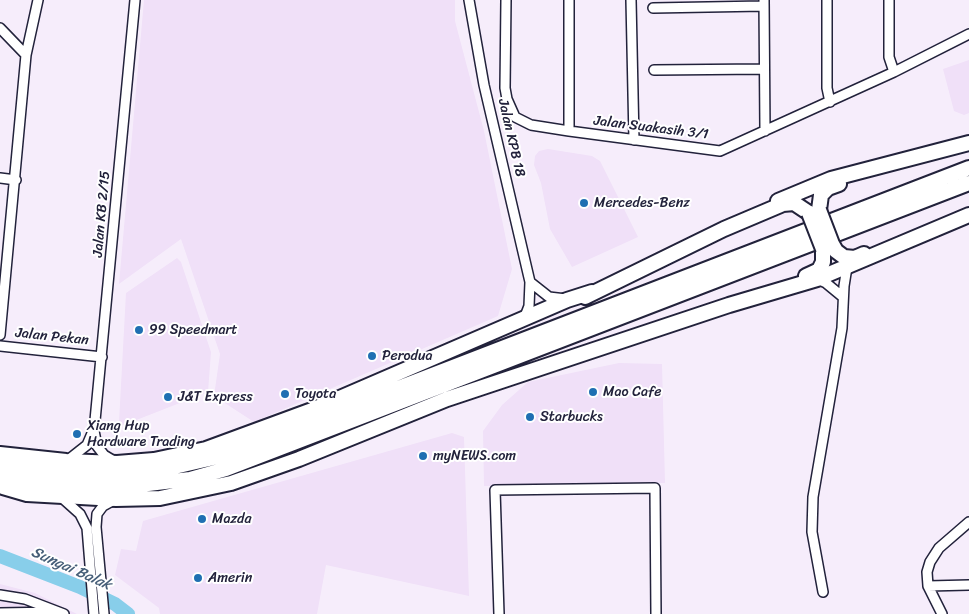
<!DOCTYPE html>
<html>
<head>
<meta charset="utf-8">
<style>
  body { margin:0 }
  canvas { display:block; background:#f6edfb }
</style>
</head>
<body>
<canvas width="969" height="614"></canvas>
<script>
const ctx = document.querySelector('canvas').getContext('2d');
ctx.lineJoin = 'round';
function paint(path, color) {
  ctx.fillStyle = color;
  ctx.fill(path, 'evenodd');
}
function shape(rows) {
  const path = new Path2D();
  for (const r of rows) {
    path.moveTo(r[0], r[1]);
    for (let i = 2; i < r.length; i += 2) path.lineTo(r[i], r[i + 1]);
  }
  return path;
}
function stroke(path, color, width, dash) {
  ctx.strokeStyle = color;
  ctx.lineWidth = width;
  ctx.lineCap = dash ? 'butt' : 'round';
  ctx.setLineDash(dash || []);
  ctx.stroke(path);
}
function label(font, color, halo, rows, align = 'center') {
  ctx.font = font + ' Sriracha,sans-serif';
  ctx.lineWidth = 4;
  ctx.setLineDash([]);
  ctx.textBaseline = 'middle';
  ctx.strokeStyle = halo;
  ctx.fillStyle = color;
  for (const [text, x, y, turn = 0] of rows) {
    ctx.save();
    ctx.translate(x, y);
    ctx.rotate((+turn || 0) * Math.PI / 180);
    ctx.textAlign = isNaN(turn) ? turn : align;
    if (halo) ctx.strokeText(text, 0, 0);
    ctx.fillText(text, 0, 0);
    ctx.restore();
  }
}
paint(shape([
  [144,0,455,0,455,21,484,131,512,269,498,316,254,422,214,396,220,354,181,239,119,284],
  [969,60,969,113,964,115,954,111,943,69],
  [548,149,592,156,600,161,638,237,572,267,550,229,541,183,534,165,535,156,539,151],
  [177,258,181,262,211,352,208,392,121,426,119,422,126,293],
  [619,363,662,364,665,483,484,486,483,431,502,405,528,382],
  [452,433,464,437,469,596,326,565,317,614,160,614,159,608,115,575,121,549,136,551,143,521],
  [0,584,35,593,77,614,0,614]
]), '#f0e0f8');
stroke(shape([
  [0,556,80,587,115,604,128,614]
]), '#88ceea', 14);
const minor = shape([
  [469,0,484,85,530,282,529,306,524,319],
  [506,0,505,88,507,99,515,117,531,125,569,131,720,151,894,72,969,34],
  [569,0,569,131],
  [631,0,634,140],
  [764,0,765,131],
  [827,0,827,88,830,102],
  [889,0,889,57,894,72],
  [653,8,763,6],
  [0,28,26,55],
  [654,70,764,69],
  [0,178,16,180],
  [817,279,826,283,843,297],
  [530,282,549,297,566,299],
  [0,335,26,55,38,0],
  [0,346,102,357],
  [68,460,87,445,93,431],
  [114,461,104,455,97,446,94,431,135,0],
  [61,497,80,514,87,528,94,614],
  [928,586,969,585],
  [823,592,812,532,813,497,842,328,844,286,847,267],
  [0,595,25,599,64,614],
  [0,613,55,612],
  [104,614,96,527,97,514,103,506,114,500],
  [499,614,495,490,655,488,656,614],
  [942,614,928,586,927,572,930,562,939,548,969,522]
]);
const highway = shape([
  [778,201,831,179,969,143],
  [819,210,821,195,828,188,839,184],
  [832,244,836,251,844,257,855,258,864,254],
  [806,276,819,270,823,262,823,249],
  [585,297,724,229,783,204,794,203,809,213],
  [0,454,66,461,117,463,154,460,206,449,312,410,567,300,592,292],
  [0,466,24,469,123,474,157,471,222,456,969,168],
  [0,480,123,487,190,479,226,469,969,183],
  [3,487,27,494,116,499,160,498,231,483,299,459,447,399,729,305,817,279,969,215]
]);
stroke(minor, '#22223b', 12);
stroke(highway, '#22223b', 18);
stroke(minor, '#fff', 9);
stroke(highway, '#fff', 14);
const highwayBridge = shape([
  [819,210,832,244],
  [809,213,823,249]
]);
stroke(highwayBridge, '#22223b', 18, []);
stroke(highwayBridge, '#fff', 14);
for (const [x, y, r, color] of [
  [584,203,5,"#1f6fb2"],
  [139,330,5,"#1f6fb2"],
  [372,356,5,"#1f6fb2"],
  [593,392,5,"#1f6fb2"],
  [285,394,5,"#1f6fb2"],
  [168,397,5,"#1f6fb2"],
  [530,417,5,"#1f6fb2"],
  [77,434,5,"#1f6fb2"],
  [423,456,5,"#1f6fb2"],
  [202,519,5,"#1f6fb2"],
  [198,578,5,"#1f6fb2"]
]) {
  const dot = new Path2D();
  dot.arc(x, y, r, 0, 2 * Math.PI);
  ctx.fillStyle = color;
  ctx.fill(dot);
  stroke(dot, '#fff', 2);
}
label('14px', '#22223b', '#fff', [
  ["Jalan Suakasih 3/1",651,128,7],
  ["Jalan KPB 18",511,138,77],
  ["Jalan KB 2/15",102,214,-85],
  ["Jalan Pekan",52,337,6]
]);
label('14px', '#22223b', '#fff', [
  ["Mercedes-Benz",594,203],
  ["99 Speedmart",149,330],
  ["Perodua",382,356],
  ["Mao Cafe",603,392],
  ["Toyota",295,394],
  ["J&T Express",178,397],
  ["Starbucks",540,417],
  ["Xiang Hup",87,426],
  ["Hardware Trading",87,442],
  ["myNEWS.com",433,456],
  ["Mazda",212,519],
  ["Amerin",208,578]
], 'left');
label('italic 15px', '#465e78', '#fff', [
  ["Sungai Balak",71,569,24]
]);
</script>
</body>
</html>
